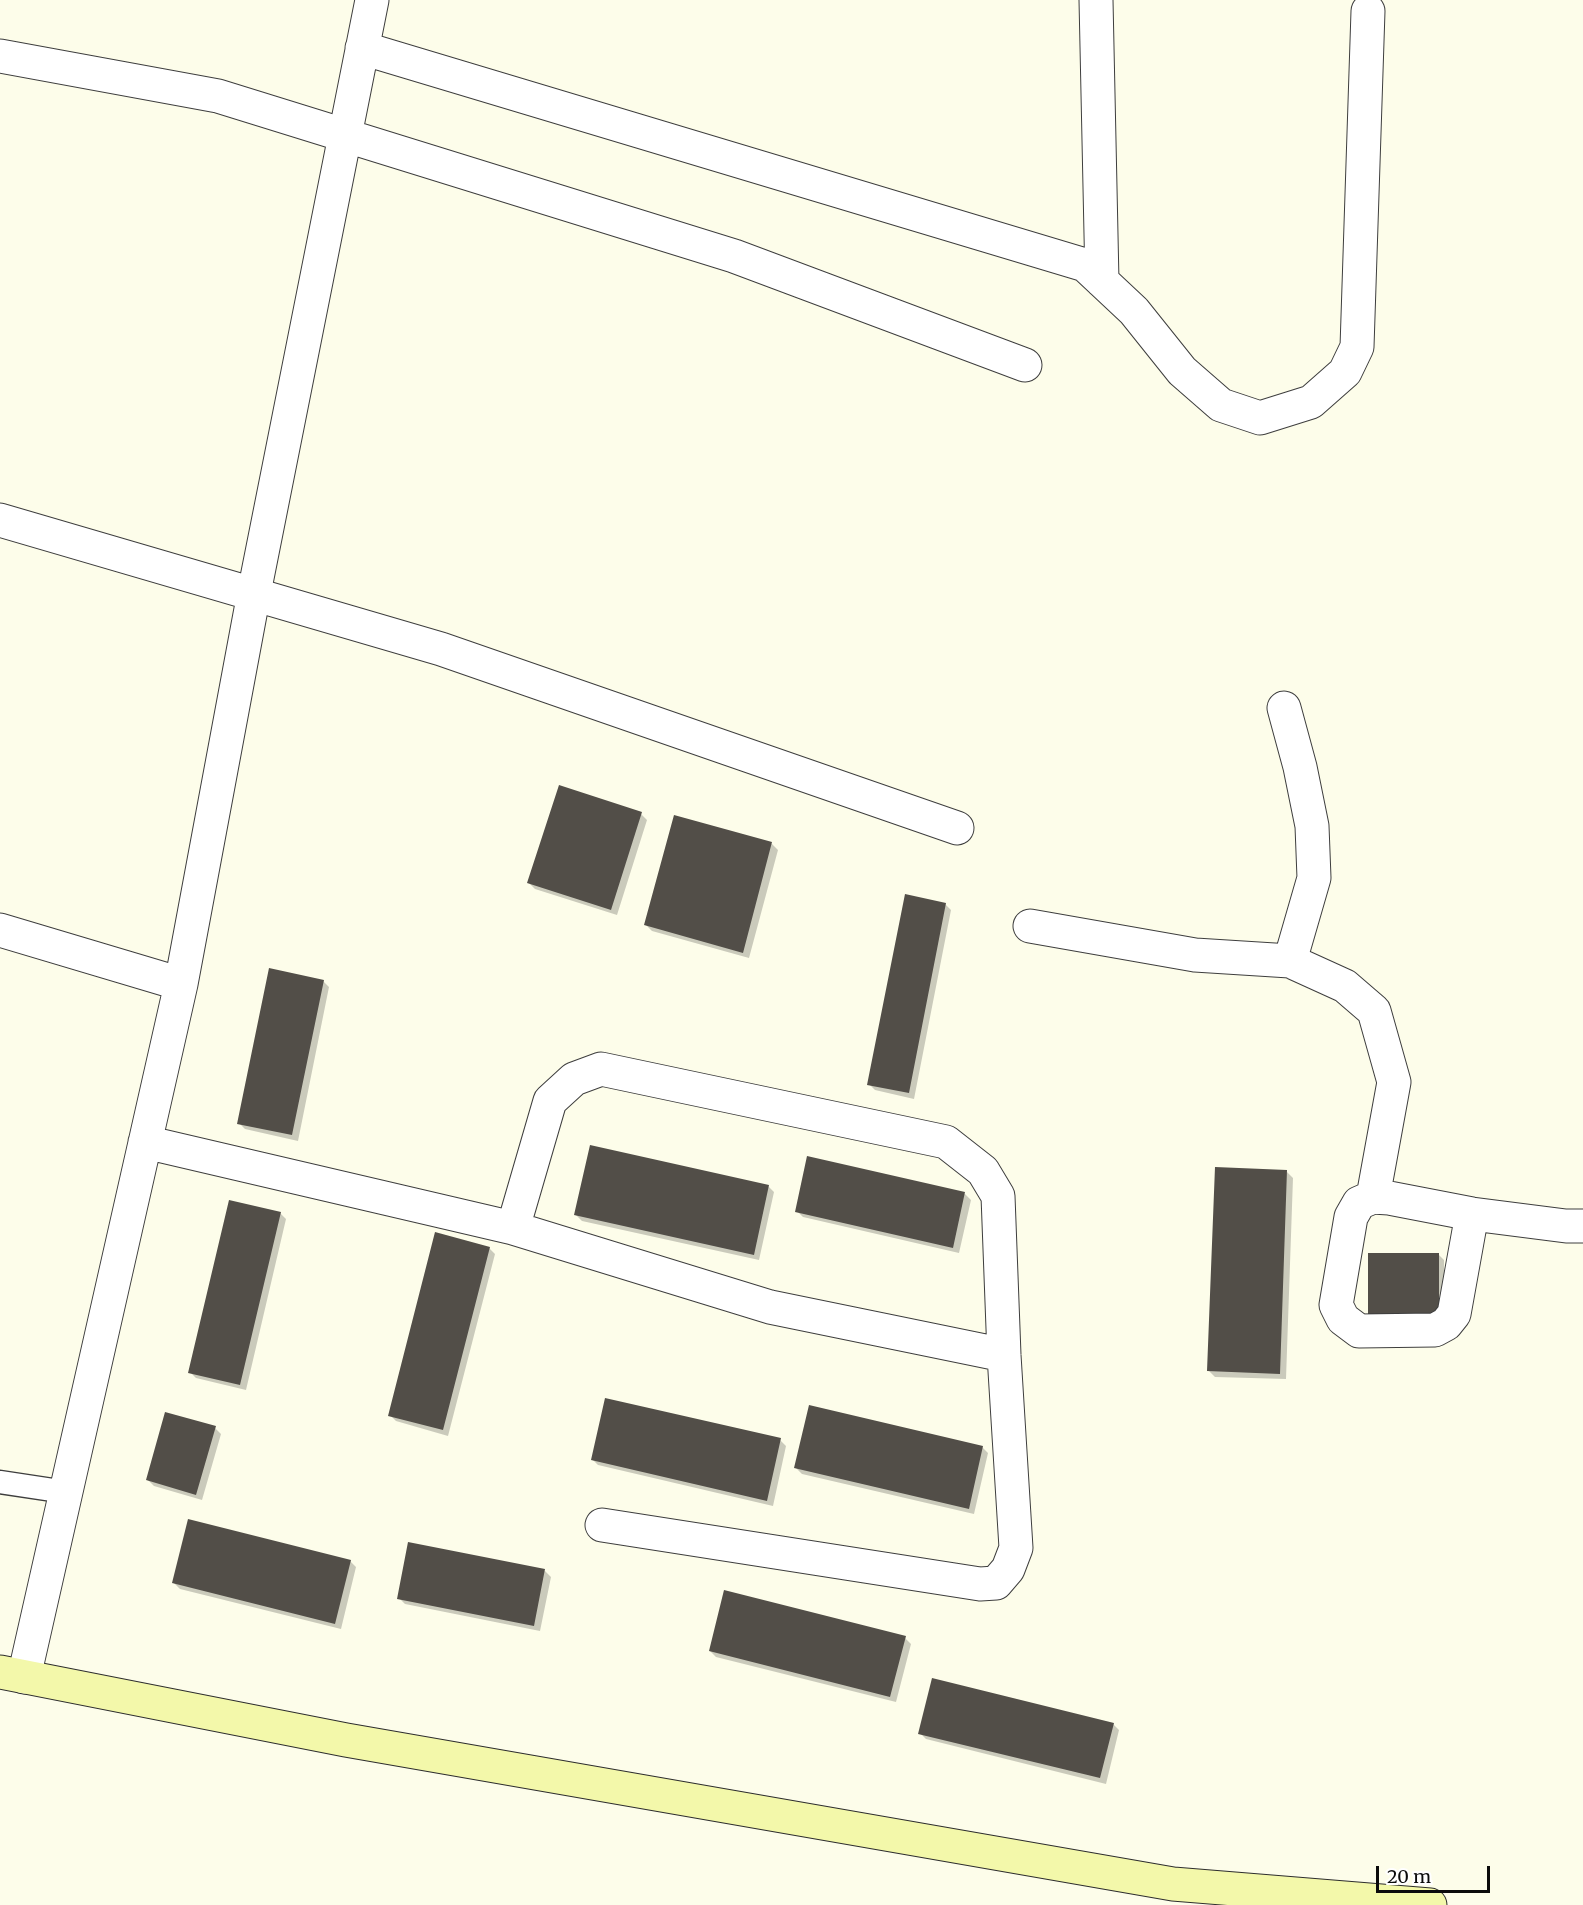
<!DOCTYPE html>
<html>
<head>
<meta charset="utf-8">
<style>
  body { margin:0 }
  #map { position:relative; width:1583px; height:1905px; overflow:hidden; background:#fdfdea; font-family:Merriweather,serif }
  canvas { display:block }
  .scale { position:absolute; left:1376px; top:1866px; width:114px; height:27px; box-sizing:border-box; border:3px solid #0b0b0b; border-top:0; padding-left:8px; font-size:18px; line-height:21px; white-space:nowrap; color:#0b0b0b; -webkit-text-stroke:4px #fff; paint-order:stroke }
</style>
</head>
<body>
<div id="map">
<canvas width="1583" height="1905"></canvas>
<div class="scale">20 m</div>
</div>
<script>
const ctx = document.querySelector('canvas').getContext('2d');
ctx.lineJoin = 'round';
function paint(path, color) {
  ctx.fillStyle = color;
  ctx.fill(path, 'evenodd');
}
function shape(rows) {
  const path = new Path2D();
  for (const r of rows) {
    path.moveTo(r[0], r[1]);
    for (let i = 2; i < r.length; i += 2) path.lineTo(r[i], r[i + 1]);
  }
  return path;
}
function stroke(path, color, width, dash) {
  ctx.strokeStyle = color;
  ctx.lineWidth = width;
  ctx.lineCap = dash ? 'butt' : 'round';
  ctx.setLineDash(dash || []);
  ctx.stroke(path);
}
paint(shape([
  [641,814,647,820,617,915,535,889,529,883],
  [675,817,772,844,778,850,749,958,652,931,646,925],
  [945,904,951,910,914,1099,875,1090,869,1084],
  [323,981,329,987,298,1141,245,1129,239,1123],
  [809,1158,965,1194,971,1200,959,1253,803,1217,797,1211],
  [1287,1172,1293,1178,1286,1379,1215,1377,1209,1371],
  [768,1186,774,1192,759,1260,582,1221,576,1215],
  [280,1213,286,1219,246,1390,196,1378,190,1372],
  [489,1248,495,1254,448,1436,396,1421,390,1415],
  [1438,1254,1444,1260,1444,1323,1376,1323],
  [215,1428,221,1434,202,1500,154,1486,148,1480],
  [780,1440,786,1446,773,1506,598,1465,592,1459],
  [982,1447,988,1453,974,1514,802,1474,796,1468],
  [350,1561,356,1567,341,1629,180,1589,174,1583],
  [545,1571,551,1577,540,1631,405,1604,399,1598],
  [905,1638,911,1644,896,1702,716,1657,710,1651],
  [1113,1724,1119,1730,1106,1784,926,1739,920,1733]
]), '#0003');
paint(shape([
  [559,785,642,812,611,910,527,883],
  [674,815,772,842,743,953,644,925],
  [905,894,946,903,909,1093,867,1085],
  [269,968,324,980,292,1135,237,1124],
  [590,1145,769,1185,754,1255,574,1215],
  [807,1156,965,1192,953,1248,795,1212],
  [1215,1167,1287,1170,1280,1374,1207,1371],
  [229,1200,281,1212,240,1385,188,1373],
  [435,1232,490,1247,443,1430,388,1416],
  [1368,1253,1439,1253,1439,1318,1368,1318],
  [605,1398,781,1438,767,1501,591,1460],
  [809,1405,983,1446,969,1509,794,1468],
  [165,1412,216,1426,196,1495,146,1480],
  [188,1519,351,1560,335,1624,172,1583],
  [408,1542,545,1569,534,1626,397,1599],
  [724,1590,906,1636,890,1697,709,1651],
  [932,1678,1114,1723,1100,1778,918,1734]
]), '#524e48');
const service = shape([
  [0,1482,66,1492]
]);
const minor = shape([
  [1096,0,1102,281],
  [362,48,1085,265,1134,311,1182,371,1221,405,1260,418,1311,402,1345,372,1357,347,1368,11],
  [0,56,218,96,734,256,1025,365],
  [0,520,441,649,957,828],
  [1284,708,1300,767,1312,826,1314,878,1290,961],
  [1030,926,1195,955,1290,961,1345,986,1374,1011,1394,1082,1373,1197],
  [0,930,181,984],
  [145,1142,513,1228,770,1307,1004,1355],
  [1472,1214,1454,1314,1446,1324,1435,1330,1359,1331,1343,1319,1336,1305,1351,1217,1359,1203,1373,1197,1389,1198,1472,1214,1566,1226,1583,1226],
  [513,1228,550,1101,574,1079,601,1069,946,1142,983,1171,998,1196,1004,1355,1016,1548,1008,1569,996,1583,980,1584,602,1525],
  [24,1677,181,984,254,593,372,0]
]);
const secondary = shape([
  [0,1672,346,1740,1173,1884,1430,1905]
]);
stroke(service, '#3e3e3e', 25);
stroke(minor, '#3e3e3e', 35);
stroke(secondary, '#2d2d2d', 35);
stroke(service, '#fff', 22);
stroke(minor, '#fff', 33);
stroke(secondary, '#f3f8aa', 33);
</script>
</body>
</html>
